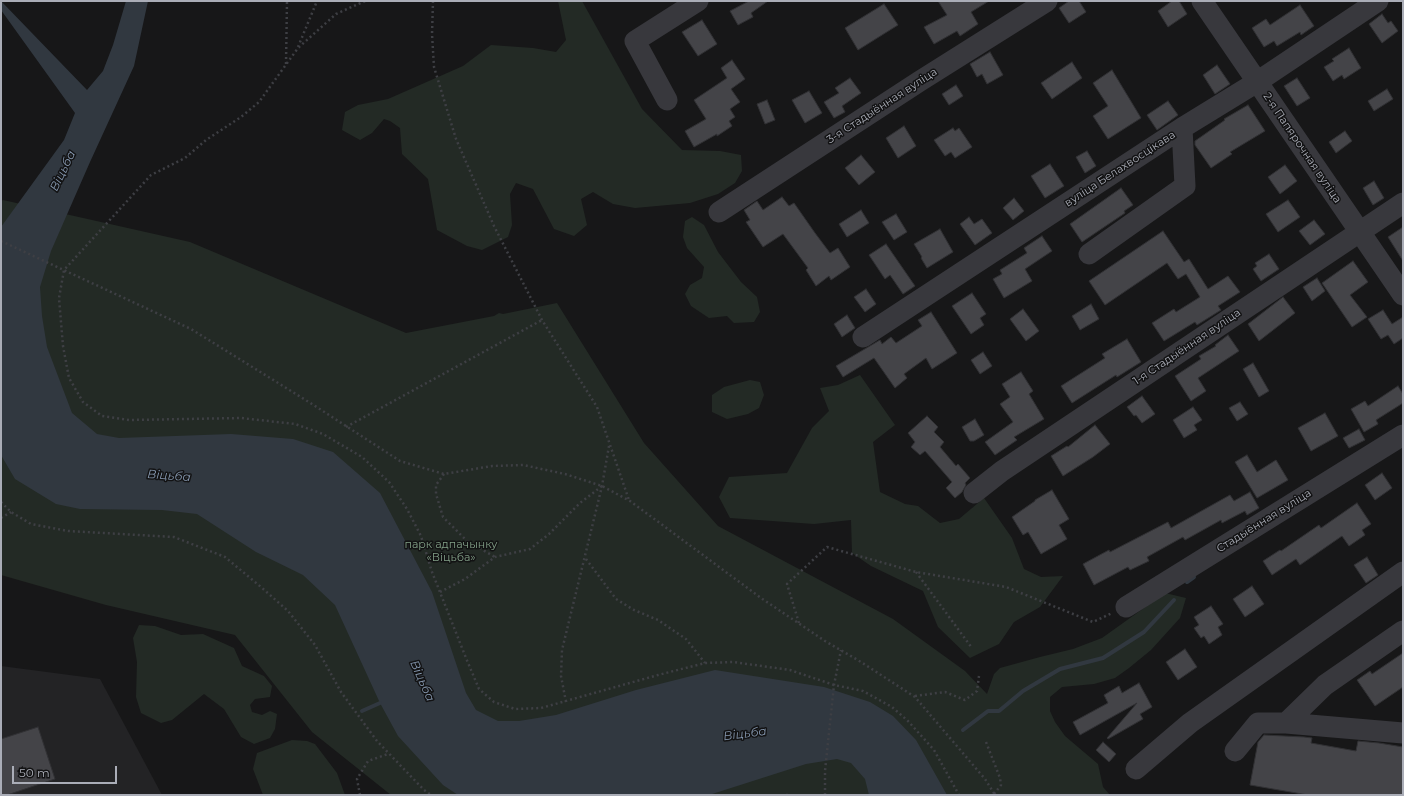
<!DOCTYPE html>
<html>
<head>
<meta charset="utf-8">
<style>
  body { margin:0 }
  #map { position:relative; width:1404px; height:796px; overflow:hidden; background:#171718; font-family:Montserrat,sans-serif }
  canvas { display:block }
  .frame { position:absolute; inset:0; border:2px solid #aaadb7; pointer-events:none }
  .scale { position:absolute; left:12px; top:766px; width:105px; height:18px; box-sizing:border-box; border:2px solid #aaadb7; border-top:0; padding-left:5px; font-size:12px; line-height:14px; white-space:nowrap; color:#aaadb7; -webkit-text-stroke:3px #121213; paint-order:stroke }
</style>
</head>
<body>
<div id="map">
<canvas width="1404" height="796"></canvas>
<div class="frame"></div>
<div class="scale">50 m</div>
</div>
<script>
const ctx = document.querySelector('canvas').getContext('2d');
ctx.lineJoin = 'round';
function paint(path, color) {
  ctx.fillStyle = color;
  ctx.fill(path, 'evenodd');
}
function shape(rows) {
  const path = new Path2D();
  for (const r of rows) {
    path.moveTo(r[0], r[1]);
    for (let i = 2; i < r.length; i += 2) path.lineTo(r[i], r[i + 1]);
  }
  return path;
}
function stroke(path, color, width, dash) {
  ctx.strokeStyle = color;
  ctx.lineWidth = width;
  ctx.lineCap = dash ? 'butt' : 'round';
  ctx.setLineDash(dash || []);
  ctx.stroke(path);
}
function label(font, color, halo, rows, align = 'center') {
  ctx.font = font + ' Montserrat,sans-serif';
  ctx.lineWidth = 3;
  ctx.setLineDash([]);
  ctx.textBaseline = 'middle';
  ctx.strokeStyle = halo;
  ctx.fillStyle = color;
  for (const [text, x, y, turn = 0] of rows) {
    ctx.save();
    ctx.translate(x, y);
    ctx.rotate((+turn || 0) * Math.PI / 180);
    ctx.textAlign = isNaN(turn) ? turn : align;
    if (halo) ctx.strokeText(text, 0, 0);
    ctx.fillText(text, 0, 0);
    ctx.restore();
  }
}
paint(shape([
  [1,666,100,679,162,795,1,795]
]), '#232325');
paint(shape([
  [558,1,582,1,642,109,682,150,720,151,741,155,742,171,735,183,718,194,690,203,635,208,613,204,593,192,581,199,587,225,574,236,554,229,533,189,516,183,510,194,512,225,508,237,482,250,467,246,437,230,428,179,402,154,400,128,390,121,384,119,372,133,360,140,342,130,345,112,358,105,388,99,463,66,491,45,533,48,556,52,566,40],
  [3,200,190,242,406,333,494,316,499,313,503,314,557,303,644,443,718,526,893,619,965,671,987,694,994,674,1000,668,1040,657,1073,649,1102,638,1165,593,1186,598,1180,618,1151,650,1129,668,1115,678,1094,684,1062,687,1050,697,1050,711,1055,722,1065,736,1098,764,1103,787,1110,795,391,795,312,732,235,635,106,605,1,575,1,201],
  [692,217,704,225,718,252,741,282,757,297,760,312,754,322,734,323,727,316,709,318,691,306,685,294,690,285,702,278,704,267,687,248,683,237,685,221],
  [860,375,895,425,873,442,880,492,905,504,918,506,940,523,959,519,984,498,1012,538,1024,569,1041,577,1063,576,1040,607,1014,622,999,644,970,658,938,627,923,591,871,566,852,553,851,520,814,524,730,518,719,497,729,477,787,473,812,428,829,411,820,388,838,385],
  [750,380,760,382,764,395,759,408,748,414,727,419,712,412,712,395,724,387],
  [139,625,155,626,181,635,203,634,234,648,242,666,264,676,272,686,270,697,255,699,250,705,252,712,262,715,270,711,277,714,275,729,270,738,254,744,241,737,224,709,204,694,172,720,161,723,141,713,136,697,137,662,133,638],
  [292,740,307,741,315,744,337,773,345,795,263,795,253,769,257,753]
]), '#232a25');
paint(shape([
  [1,1,87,90,103,71,113,45,126,1,148,1,134,66,90,162,51,251,40,287,42,316,47,347,72,413,97,434,119,438,231,434,293,439,333,452,380,493,432,592,466,693,476,710,498,721,519,721,556,715,636,690,715,670,824,687,870,702,893,716,916,740,947,795,869,795,865,779,851,763,837,759,806,764,709,795,458,795,443,785,398,736,380,703,335,605,303,575,256,552,197,514,162,510,80,509,56,504,15,479,1,455,1,227,64,140,75,113,1,10]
]), '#313840');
stroke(shape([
  [1187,582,1194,577],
  [362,711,380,703],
  [963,730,988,711,999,711,1023,691,1060,669,1103,658,1144,632,1174,600]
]), '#313840', 4);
const building = shape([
  [749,1,768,1,751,13,753,17,738,25,730,11,749,1],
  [938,1,989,1,971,12,978,24,960,36,957,31,934,44,924,27,947,15,938,1],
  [1069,1,1079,1,1086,12,1069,23,1059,8,1069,1],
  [1172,1,1179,1,1187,14,1168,27,1158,11,1172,1],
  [884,4,898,25,858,50,845,28,884,4],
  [1300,5,1314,26,1301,35,1300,32,1277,46,1274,41,1264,47,1252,28,1266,19,1270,25,1300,5],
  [1382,14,1388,23,1391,21,1398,31,1382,43,1369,24,1382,14],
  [702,20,717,44,698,56,682,32,702,20],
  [1349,48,1361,68,1344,79,1342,75,1333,81,1324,67,1334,61,1332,59,1349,48],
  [990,52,1003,75,987,84,982,74,977,77,970,64,990,52],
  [732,60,745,79,731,89,740,102,730,109,735,117,729,121,732,126,717,136,717,134,694,147,685,131,706,119,694,100,727,78,721,68,732,60],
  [1072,62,1082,78,1052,99,1041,83,1072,62],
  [1217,65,1230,84,1215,94,1203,75,1217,65],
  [1112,70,1141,118,1108,139,1093,116,1108,106,1093,83,1112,70],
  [850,78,861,93,842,106,845,112,834,118,824,102,839,93,835,88,850,78],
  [1297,78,1310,98,1297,106,1284,86,1297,78],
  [956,85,963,96,949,105,942,94,956,85],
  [1387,89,1393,99,1374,111,1368,101,1387,89],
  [809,91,822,113,805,123,792,100,809,91],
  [767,100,775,120,765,124,757,104,767,100],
  [1168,101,1178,115,1157,130,1147,115,1168,101],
  [1248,105,1265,131,1230,152,1232,154,1211,168,1195,145,1195,141,1225,120,1224,119,1248,105],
  [904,126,916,146,898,158,886,138,904,126],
  [953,128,955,131,959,128,972,147,955,158,951,152,945,156,934,140,953,128],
  [1345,131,1352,141,1336,153,1329,142,1345,131],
  [1087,151,1096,166,1085,173,1076,157,1087,151],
  [861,155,875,172,859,185,845,168,861,155],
  [1050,164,1064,186,1045,198,1031,176,1050,164],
  [1285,165,1297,181,1280,194,1268,177,1285,165],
  [1374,181,1384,198,1373,205,1363,188,1374,181],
  [1121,188,1133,205,1124,211,1125,213,1082,242,1070,224,1121,188],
  [782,197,789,206,794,203,815,233,830,253,838,248,850,267,831,280,829,276,816,286,806,270,808,268,783,234,763,247,746,222,750,220,744,210,757,201,763,210,782,197],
  [1014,198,1024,211,1013,220,1003,208,1014,198],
  [1288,200,1300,217,1278,232,1266,214,1288,200],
  [861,210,869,223,847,237,839,224,861,210],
  [896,214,907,232,894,240,882,222,896,214],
  [969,217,974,224,982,219,992,233,975,245,960,224,969,217],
  [1314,220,1325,234,1310,245,1299,231,1314,220],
  [1403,227,1403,261,1388,237,1403,227],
  [940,229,953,252,927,268,921,258,922,257,914,244,940,229],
  [1163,231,1184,262,1189,259,1208,289,1228,276,1240,292,1218,306,1221,310,1197,325,1195,322,1164,341,1152,323,1174,309,1176,312,1200,297,1186,274,1178,279,1167,263,1105,305,1089,281,1163,231],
  [1042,236,1052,251,1025,269,1032,281,1004,298,993,279,1002,274,1000,270,1027,253,1024,248,1042,236],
  [886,244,915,286,903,294,890,275,885,279,869,255,886,244],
  [1269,254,1279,269,1261,281,1253,269,1257,266,1255,263,1269,254],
  [1353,261,1368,282,1350,295,1367,317,1352,327,1322,283,1353,261],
  [1317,278,1325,291,1312,301,1303,287,1317,278],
  [866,289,876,304,865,312,854,297,866,289],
  [972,293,986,314,980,318,984,325,971,334,952,306,972,293],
  [1283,297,1295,313,1259,341,1248,324,1283,297],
  [1091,304,1099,319,1080,330,1072,316,1091,304],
  [1023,309,1039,331,1026,341,1010,319,1023,309],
  [1383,310,1392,324,1403,317,1403,338,1394,344,1388,335,1381,339,1368,319,1383,310],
  [931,312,957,353,932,369,926,358,904,374,907,378,895,388,874,358,843,377,836,366,880,340,882,344,891,337,896,343,922,326,918,320,931,312],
  [847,315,855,328,842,337,834,324,847,315],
  [1228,335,1239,351,1198,378,1206,391,1191,401,1175,376,1201,359,1199,356,1216,346,1215,345,1228,335],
  [1127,339,1141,362,1117,377,1116,375,1072,403,1061,386,1105,358,1102,354,1127,339],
  [983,352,992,366,980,374,971,360,983,352],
  [1253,363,1269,391,1259,397,1243,369,1253,363],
  [1021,372,1033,391,1029,394,1044,419,1014,437,1017,440,995,455,985,442,1013,422,1000,404,1010,397,1002,384,1021,372],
  [1398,386,1403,394,1403,403,1376,420,1378,424,1364,432,1351,409,1365,401,1368,406,1398,386],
  [1142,396,1155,414,1142,423,1136,415,1134,416,1127,407,1142,396],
  [1240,402,1248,414,1237,421,1229,408,1240,402],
  [1193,407,1202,420,1194,425,1197,430,1184,438,1173,420,1193,407],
  [1325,413,1338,436,1311,451,1298,428,1325,413],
  [927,416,938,427,934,432,944,442,940,447,956,466,958,464,970,478,965,483,966,485,962,492,955,498,946,488,952,482,925,451,920,455,911,447,915,442,908,433,927,416],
  [975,419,984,435,974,441,970,441,962,427,975,419],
  [1095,425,1110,444,1093,457,1063,476,1051,456,1067,446,1068,447,1095,425],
  [1359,429,1365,440,1349,448,1343,438,1359,429],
  [1247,455,1257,472,1276,460,1288,480,1257,498,1235,462,1247,455],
  [1382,473,1392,488,1375,500,1365,485,1382,473],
  [1052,490,1069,519,1059,525,1067,539,1041,554,1028,532,1023,535,1012,517,1035,501,1035,500,1052,490],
  [1250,492,1259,508,1247,515,1245,511,1222,523,1221,520,1185,540,1183,537,1147,557,1149,561,1130,570,1128,567,1094,585,1083,564,1109,550,1110,552,1168,522,1171,528,1230,495,1234,501,1250,492],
  [1357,503,1371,524,1362,530,1365,535,1349,546,1342,536,1300,565,1296,559,1272,575,1263,561,1280,550,1281,551,1319,525,1321,528,1357,503],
  [1367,557,1378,575,1366,583,1354,565,1367,557],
  [1252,586,1264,604,1245,617,1233,599,1252,586],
  [1211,606,1223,624,1218,627,1222,635,1209,644,1204,636,1201,638,1194,628,1199,625,1194,617,1211,606],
  [1185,649,1197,667,1178,680,1166,662,1185,649],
  [1403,653,1403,687,1375,706,1357,680,1370,671,1372,674,1403,653],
  [1139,683,1152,707,1140,714,1143,719,1108,739,1107,738,1137,703,1080,735,1073,722,1108,703,1104,695,1119,686,1122,693,1139,683],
  [38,727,55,779,7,795,1,795,1,739,38,727],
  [1264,735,1304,737,1312,738,1311,743,1356,751,1358,741,1379,743,1403,747,1403,795,1308,795,1250,785,1258,742,1264,735],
  [1103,742,1116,754,1109,762,1096,750,1103,742]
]);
paint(building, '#444448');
stroke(building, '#313134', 1);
stroke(shape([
  [365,1,336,14,298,48,259,102,241,117,206,140,185,158,151,175,64,270,59,298,63,346,69,378,83,402,102,416,129,420,241,418,295,424,323,434,362,457,389,482,407,509,421,536,432,572,466,658,479,689,494,702,515,709,541,708,658,675,705,663,733,662,790,670,834,685,863,691,892,707,908,721,934,750,959,795],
  [433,1,432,34,434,67,456,139,494,226,542,320,597,407,629,500],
  [298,47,317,1],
  [286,64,287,1],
  [1,241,191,329,312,404,400,461,444,474,492,466,523,465,565,474,602,486,630,501,761,598,825,641,861,662,915,697,985,779,995,795],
  [346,427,542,320],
  [444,474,436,485,436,494,443,517,467,541,495,557],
  [1,502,11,512,31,524,68,531,174,537,225,557,261,587,288,611,315,645,341,692,377,741,424,790,431,795],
  [1,518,11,512],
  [586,559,616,599,634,610,658,620,686,639,705,663],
  [916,572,972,648],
  [440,592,465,579,495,557,530,549,549,534,580,503,602,486],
  [799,623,787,584,827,547,916,572,1006,587,1093,622,1112,613],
  [915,696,945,692,965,700,977,691,979,676],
  [566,702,561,676,562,650,602,486,609,446],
  [986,742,1000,778,1001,785,994,794],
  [360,795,357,779,368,761,388,754],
  [786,795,788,795],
  [825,795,825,771,834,685,841,650]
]), '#3e3f44', 2.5, [2, 3]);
stroke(shape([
  [1202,1,1403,295],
  [667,100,635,41,698,1],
  [719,212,920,81,1047,1],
  [1089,254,1185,186,1182,128],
  [863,337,1182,128,1257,82,1378,1],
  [974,493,1002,471,1403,203],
  [1126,607,1403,435],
  [1286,723,1403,733],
  [1235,751,1258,723,1286,723,1325,685,1403,631],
  [1136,769,1190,723,1403,572]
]), '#38383d', 21);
label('11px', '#aaadb7', '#121213', [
  ["3-я Стадыённая вуліца",882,106,-33],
  ["2-я Папярочная вуліца",1302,148,56],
  ["вуліца Белахвосцікава",1120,169,-33],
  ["1-я Стадыённая вуліца",1187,347,-34],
  ["Стадыённая вуліца",1264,521,-32]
]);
label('11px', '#83a088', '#121213', [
  ["парк адпачынку",451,545],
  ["«Віцьба»",451,558]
]);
label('italic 12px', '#8597ae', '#121213', [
  ["Віцьба",63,171,-64],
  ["Віцьба",169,476,4],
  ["Віцьба",422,681,66],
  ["Віцьба",745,734,-7]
]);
</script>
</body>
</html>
